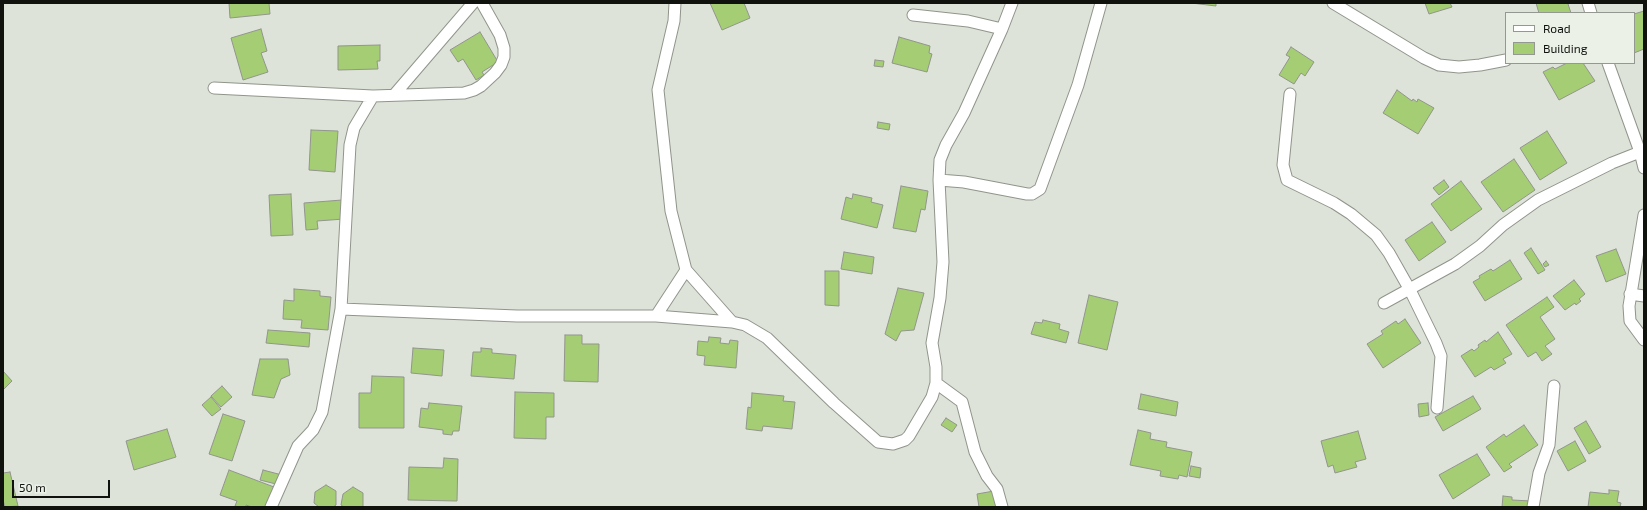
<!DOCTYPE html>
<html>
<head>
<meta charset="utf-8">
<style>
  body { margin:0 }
  #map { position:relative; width:1647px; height:510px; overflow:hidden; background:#dee3d9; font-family:"Exo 2",sans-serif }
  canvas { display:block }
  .frame { position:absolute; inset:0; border:4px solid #10120e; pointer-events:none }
  .legend { position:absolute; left:1505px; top:12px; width:130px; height:52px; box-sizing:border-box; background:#ebf1e6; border:1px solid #939890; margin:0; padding:5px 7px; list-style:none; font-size:12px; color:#10120e }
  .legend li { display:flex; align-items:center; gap:8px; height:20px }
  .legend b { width:20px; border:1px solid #939890 }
  .scale { position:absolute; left:12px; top:480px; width:98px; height:18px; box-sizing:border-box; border:2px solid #10120e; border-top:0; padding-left:5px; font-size:12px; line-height:14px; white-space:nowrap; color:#10120e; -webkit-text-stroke:3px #ebf1e6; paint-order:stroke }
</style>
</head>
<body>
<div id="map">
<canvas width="1647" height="510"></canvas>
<div class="frame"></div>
<ul class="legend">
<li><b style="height:5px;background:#fff"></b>Road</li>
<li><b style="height:11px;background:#a5cd74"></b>Building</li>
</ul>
<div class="scale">50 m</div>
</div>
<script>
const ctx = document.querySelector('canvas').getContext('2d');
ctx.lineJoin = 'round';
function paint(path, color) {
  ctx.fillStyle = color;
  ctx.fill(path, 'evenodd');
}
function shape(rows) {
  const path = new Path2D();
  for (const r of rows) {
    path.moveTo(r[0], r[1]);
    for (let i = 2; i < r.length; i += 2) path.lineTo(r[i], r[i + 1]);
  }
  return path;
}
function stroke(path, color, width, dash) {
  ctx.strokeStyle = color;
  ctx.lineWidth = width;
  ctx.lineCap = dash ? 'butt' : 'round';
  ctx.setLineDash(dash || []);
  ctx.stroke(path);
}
const building = shape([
  [229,3,269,3,270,14,230,18,229,3],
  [710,3,744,3,750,18,722,30,710,3],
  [1191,3,1216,3,1216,6,1191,3],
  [1425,3,1450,3,1452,7,1429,14,1425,3],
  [1536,3,1570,3,1568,4,1571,13,1539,13,1536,3],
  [1644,11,1644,49,1634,53,1634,14,1644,11],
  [261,29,267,51,261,53,268,72,243,80,231,38,261,29],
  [480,32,498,62,482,72,484,75,476,80,463,59,458,62,450,50,480,32],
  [899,37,930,46,929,53,932,54,927,72,892,63,899,37],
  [380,45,380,61,377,61,378,69,338,70,338,46,380,45],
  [1291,47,1314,62,1305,76,1301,73,1294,84,1279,75,1290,57,1286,55,1291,47],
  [875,60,884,61,883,67,874,66,875,60],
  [1567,63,1583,63,1595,81,1559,100,1543,72,1553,67,1555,69,1567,63],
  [1397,90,1412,101,1413,99,1417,102,1418,99,1434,108,1418,134,1383,113,1397,90],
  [878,122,890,124,889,130,877,128,878,122],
  [311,130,338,131,335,172,309,170,311,130],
  [1547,131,1567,163,1540,180,1520,148,1547,131],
  [1514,159,1535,190,1503,212,1481,182,1514,159],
  [1444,180,1449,187,1439,195,1433,188,1444,180],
  [1461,181,1482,209,1451,231,1431,204,1461,181],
  [901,186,928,191,925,210,921,209,916,232,893,228,901,186],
  [291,194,293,235,271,236,269,195,291,194],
  [853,194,872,198,871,202,883,205,877,228,841,219,846,197,852,199,853,194],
  [342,200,344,219,317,221,318,229,306,230,304,203,342,200],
  [1432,222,1446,242,1419,261,1405,240,1432,222],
  [1531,248,1545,270,1538,274,1524,253,1531,248],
  [1616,249,1626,274,1606,282,1596,256,1616,249],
  [844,252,874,257,872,274,841,269,844,252],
  [1510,260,1522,279,1485,301,1473,282,1480,278,1479,276,1491,269,1493,271,1510,260],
  [1546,261,1549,265,1545,267,1543,264,1546,261],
  [825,271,839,271,839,306,825,305,825,271],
  [1574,280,1585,294,1579,299,1581,301,1576,305,1575,303,1565,310,1553,296,1574,280],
  [898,288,924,293,914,330,901,331,896,341,885,334,898,288],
  [294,289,320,291,320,296,331,297,328,330,301,328,302,320,283,319,284,300,294,301,294,289],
  [1089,295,1118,302,1107,350,1078,343,1089,295],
  [1547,297,1554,307,1540,317,1555,339,1545,346,1552,354,1542,361,1536,352,1528,357,1506,325,1547,297],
  [1405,319,1421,343,1383,368,1367,344,1383,334,1381,331,1396,321,1398,324,1405,319],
  [1043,320,1060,324,1059,329,1069,332,1066,343,1031,334,1035,322,1042,323,1043,320],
  [268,330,310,333,309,347,266,343,268,330],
  [1498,332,1512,354,1503,359,1506,363,1494,370,1491,367,1475,377,1461,356,1472,349,1474,351,1479,347,1478,345,1485,340,1486,342,1498,332],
  [565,335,582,335,582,344,599,344,598,382,564,381,565,335],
  [709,337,721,338,720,343,729,344,730,340,738,341,736,368,704,365,705,356,697,355,698,341,708,342,709,337],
  [413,348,444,350,442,376,411,373,413,348],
  [481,348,492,349,492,353,516,355,514,379,471,376,473,352,481,352,481,348],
  [260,359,288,359,290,375,281,379,274,398,252,395,260,359],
  [3,371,12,381,3,390,3,371],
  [372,376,404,377,404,428,359,428,359,393,371,393,372,376],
  [222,386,232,397,221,407,211,396,222,386],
  [515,392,554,393,554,417,546,417,546,439,514,438,515,392],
  [752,393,784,396,783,401,795,402,792,429,763,426,762,431,746,429,748,407,751,408,752,393],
  [1141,394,1178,402,1176,416,1138,409,1141,394],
  [1473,396,1481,409,1443,431,1435,417,1473,396],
  [211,397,221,409,212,416,202,405,211,397],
  [429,403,462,406,459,431,453,431,452,435,443,434,443,430,419,427,421,408,428,409,429,403],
  [1428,403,1429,415,1419,417,1418,404,1428,403],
  [223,414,245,421,232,461,209,454,223,414],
  [946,418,957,425,952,432,941,425,946,418],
  [1586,421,1601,447,1589,454,1574,428,1586,421],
  [1524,425,1538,445,1509,464,1512,467,1504,472,1486,447,1504,434,1506,437,1524,425],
  [167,429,176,457,134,470,126,441,167,429],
  [1138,430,1151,433,1150,439,1167,442,1166,447,1192,452,1187,477,1179,475,1178,479,1160,476,1161,471,1130,465,1138,430],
  [1358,431,1366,459,1355,462,1357,467,1335,473,1333,465,1328,467,1321,441,1358,431],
  [1575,441,1586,461,1568,471,1557,451,1575,441],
  [1477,454,1490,475,1453,499,1439,475,1477,454],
  [444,458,458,459,457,501,408,500,409,467,443,468,444,458],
  [1191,466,1201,468,1200,478,1189,476,1191,466],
  [229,470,274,487,267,507,252,507,246,505,246,507,239,507,235,506,237,501,220,495,229,470],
  [263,470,282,475,280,485,260,480,263,470],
  [10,472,18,506,5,507,3,500,3,473,10,472],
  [326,485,336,491,336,505,333,507,319,507,314,503,315,492,326,485],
  [353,487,363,493,363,507,344,507,341,505,343,494,353,487],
  [1609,490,1619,491,1617,502,1621,503,1620,507,1588,507,1590,492,1609,494,1609,490],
  [994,491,996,507,979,507,977,494,994,491],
  [1503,496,1512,497,1512,500,1531,501,1531,507,1502,507,1503,496]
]);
paint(building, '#a5cd74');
stroke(building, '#91958c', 1);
const street = shape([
  [675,3,674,21,658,90,671,211,686,270,732,322],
  [1333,3,1424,58,1439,65,1459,67,1480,65,1506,60],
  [1588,3,1591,13],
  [913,15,968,21,1002,29],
  [1608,63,1640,152,1644,168],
  [214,88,373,96,464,93,474,90,481,86,495,73,501,65,504,57,504,48,500,35,482,3],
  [1290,94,1283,165,1287,180,1334,203,1351,214,1376,235,1389,253,1410,290,1436,343,1441,356,1437,408],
  [394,95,473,3],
  [939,180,964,182,1027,194,1032,194,1040,189,1078,85,1101,3],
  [1644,215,1629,306,1630,321,1644,340],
  [1630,294,1644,296],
  [1384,303,1455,264,1480,246,1503,225,1538,200,1612,163,1640,152],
  [341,309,350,145,354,128,373,96],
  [656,316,686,270],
  [936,383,962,402,975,452,987,476,997,489,1002,507],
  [271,507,298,446,313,430,322,412,341,309,517,316,656,316,732,322,745,325,767,338,834,403,878,442,893,444,905,440,909,436,932,397,936,383,936,367,932,343,940,298,943,262,939,180,940,160,946,145,964,113,1002,29,1012,3],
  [1533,507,1539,473,1549,445,1554,386]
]);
stroke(street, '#90958b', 13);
stroke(street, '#fff', 11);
</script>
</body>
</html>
